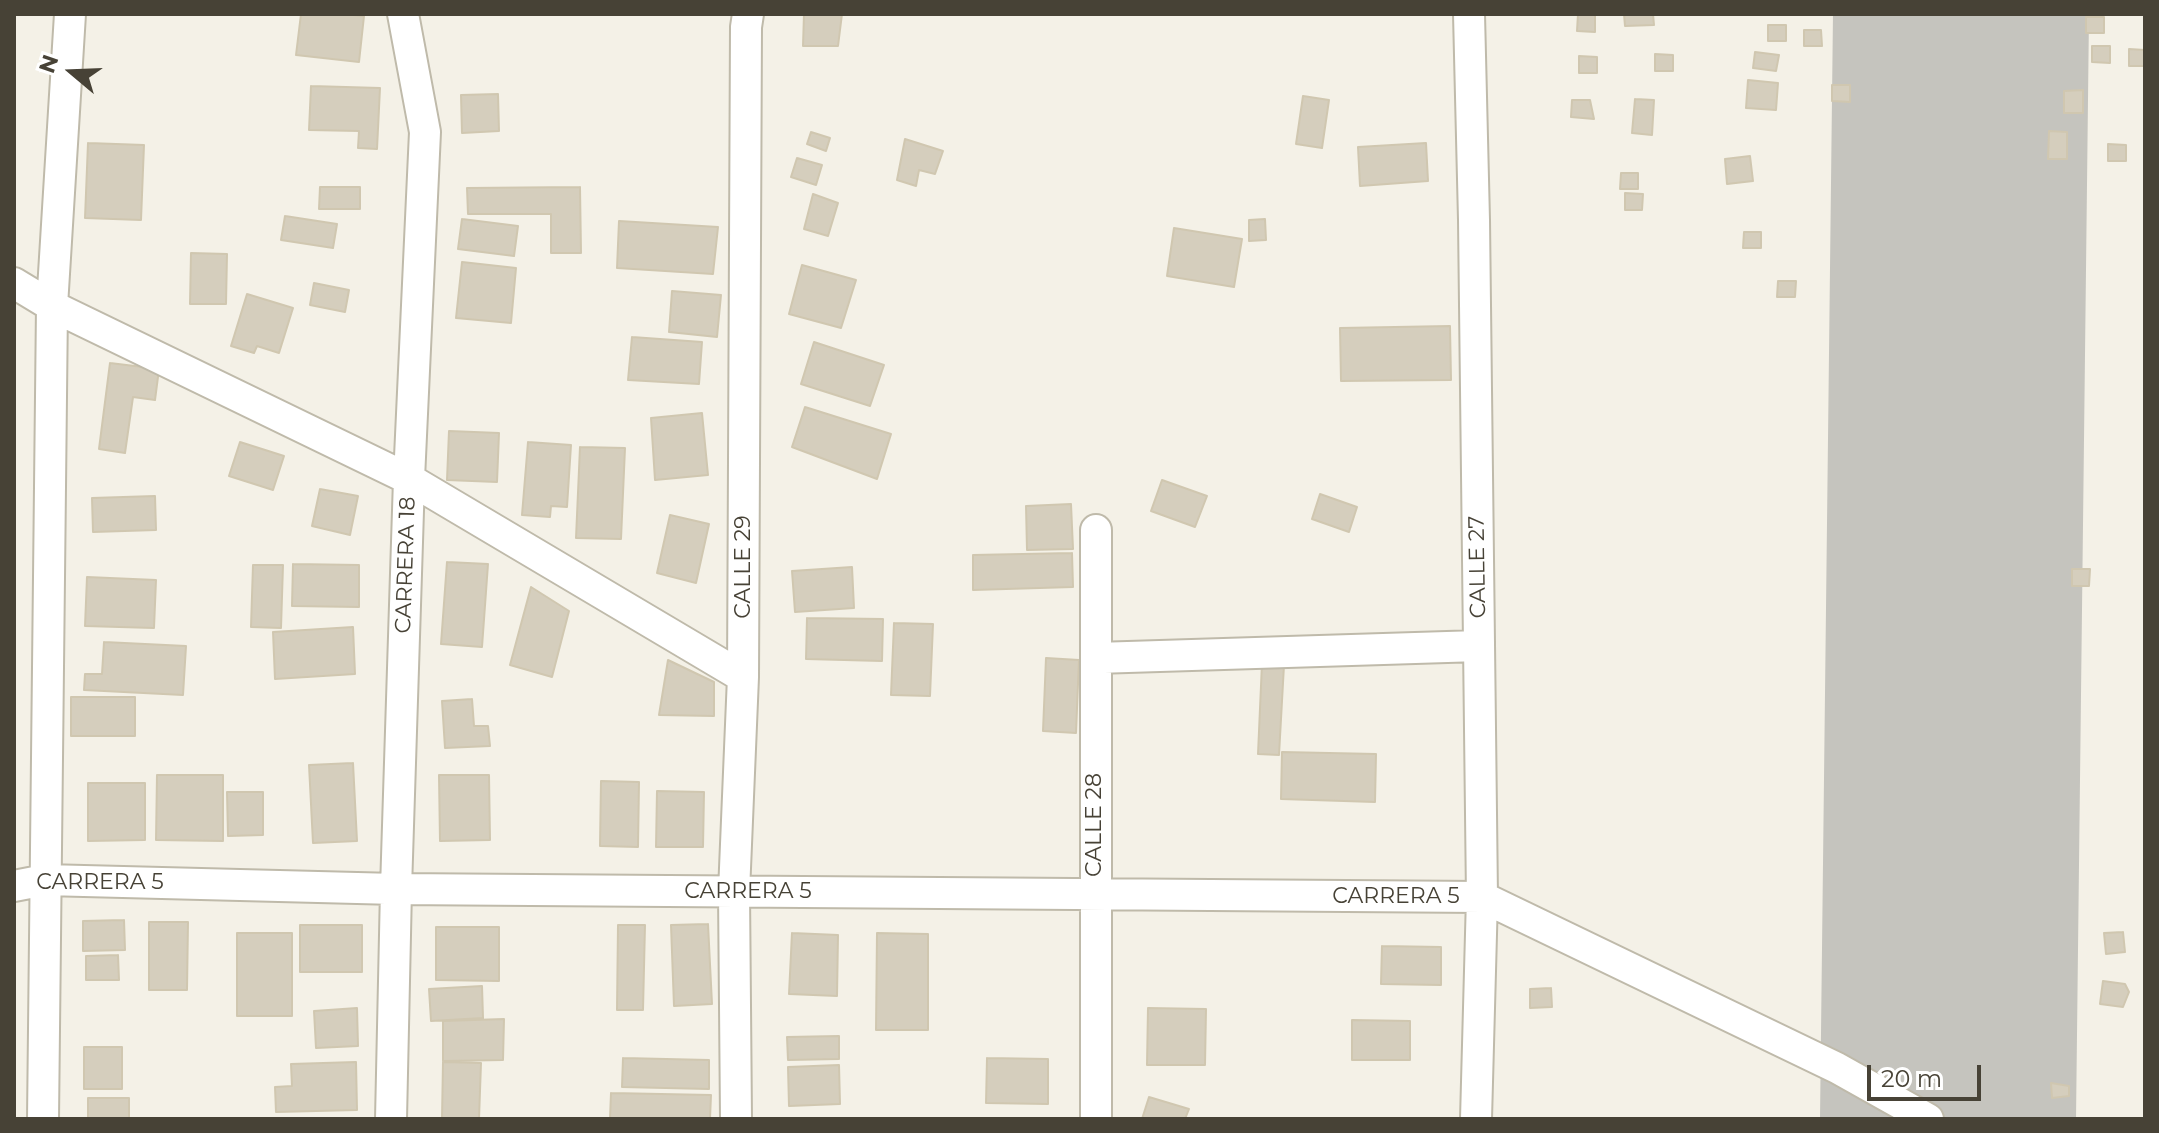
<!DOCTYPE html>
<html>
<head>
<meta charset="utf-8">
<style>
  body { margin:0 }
  #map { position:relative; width:2159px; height:1133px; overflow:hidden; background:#f4f1e7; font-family:Montserrat,sans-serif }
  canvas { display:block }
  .frame { position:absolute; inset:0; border:16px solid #474236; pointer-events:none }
  .north { position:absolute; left:32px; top:32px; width:80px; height:80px; -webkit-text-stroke:6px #fff; paint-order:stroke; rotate:289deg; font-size:22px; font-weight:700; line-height:32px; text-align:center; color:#474236 }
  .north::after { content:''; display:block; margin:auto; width:28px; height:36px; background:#474236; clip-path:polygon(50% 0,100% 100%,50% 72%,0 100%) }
  .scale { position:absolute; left:1867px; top:1065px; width:114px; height:36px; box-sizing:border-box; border:4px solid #474236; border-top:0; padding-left:10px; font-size:24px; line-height:28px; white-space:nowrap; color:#474236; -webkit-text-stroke:6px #fff; paint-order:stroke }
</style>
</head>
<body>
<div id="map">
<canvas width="2159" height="1133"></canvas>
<div class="frame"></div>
<div class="north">N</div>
<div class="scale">20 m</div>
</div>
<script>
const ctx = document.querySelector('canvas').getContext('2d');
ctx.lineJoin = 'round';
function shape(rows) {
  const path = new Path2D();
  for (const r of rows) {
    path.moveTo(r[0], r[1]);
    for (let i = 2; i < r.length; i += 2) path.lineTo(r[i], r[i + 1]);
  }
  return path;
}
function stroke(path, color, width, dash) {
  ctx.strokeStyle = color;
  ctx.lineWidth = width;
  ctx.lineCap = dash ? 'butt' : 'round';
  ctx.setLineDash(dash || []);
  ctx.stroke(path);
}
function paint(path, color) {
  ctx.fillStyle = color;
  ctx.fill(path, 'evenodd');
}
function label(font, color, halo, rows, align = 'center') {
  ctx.font = font + ' Montserrat,sans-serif';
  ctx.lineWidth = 6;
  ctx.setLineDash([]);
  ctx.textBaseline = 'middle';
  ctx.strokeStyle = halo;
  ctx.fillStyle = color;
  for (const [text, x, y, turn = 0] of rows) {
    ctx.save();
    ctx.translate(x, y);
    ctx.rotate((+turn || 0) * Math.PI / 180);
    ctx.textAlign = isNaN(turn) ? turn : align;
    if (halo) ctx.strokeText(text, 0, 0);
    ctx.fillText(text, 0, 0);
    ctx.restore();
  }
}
stroke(shape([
  [1948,1119,1961,14]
]), '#c5c4be', 256);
const building = shape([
  [301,14,342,14,364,16,359,62,296,55,301,14],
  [804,14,842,14,838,46,803,46,804,14],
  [1578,14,1595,15,1595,32,1577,31,1578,14],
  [1624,14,1653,14,1654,25,1625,26,1624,14],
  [2086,17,2104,17,2104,33,2086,33,2086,17],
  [1768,25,1786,25,1786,41,1768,41,1768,25],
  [1804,30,1821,30,1822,46,1804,46,1804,30],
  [2092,46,2110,46,2110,63,2092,62,2092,46],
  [2129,49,2145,50,2145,66,2129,66,2129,49],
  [1755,52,1779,55,1776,71,1753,68,1755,52],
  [1655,54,1673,55,1673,71,1655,71,1655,54],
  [1579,56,1597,57,1597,73,1579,73,1579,56],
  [1748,80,1778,83,1776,110,1746,108,1748,80],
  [1832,85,1850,85,1850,102,1832,101,1832,85],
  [311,86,380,88,377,149,358,148,359,131,309,130,311,86],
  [2083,90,2083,113,2064,113,2064,91,2083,90],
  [498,94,499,131,462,133,461,95,498,94],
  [1303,96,1329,100,1322,148,1296,144,1303,96],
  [1635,99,1654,100,1652,135,1632,133,1635,99],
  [1572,100,1590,100,1594,119,1571,117,1572,100],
  [2049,131,2067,132,2067,159,2048,159,2049,131],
  [811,132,830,138,826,151,807,144,811,132],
  [905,139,943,151,935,174,919,170,916,186,897,180,905,139],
  [88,143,144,145,141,220,85,218,88,143],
  [1426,143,1428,181,1360,186,1358,147,1426,143],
  [2108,144,2126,145,2126,161,2108,161,2108,144],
  [1750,156,1753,181,1727,184,1725,159,1750,156],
  [797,158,822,165,816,185,791,177,797,158],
  [1621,173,1638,173,1638,189,1620,189,1621,173],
  [320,187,360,187,360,209,319,209,320,187],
  [580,187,581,253,551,253,551,214,468,214,467,188,580,187],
  [1625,193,1643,194,1642,210,1625,210,1625,193],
  [813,194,838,203,828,236,804,229,813,194],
  [285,216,337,224,333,248,281,240,285,216],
  [462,219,518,226,514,256,458,249,462,219],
  [1265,219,1266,240,1249,241,1249,220,1265,219],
  [619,221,718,227,713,274,617,268,619,221],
  [1174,228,1242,239,1234,287,1167,276,1174,228],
  [1744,232,1761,232,1761,248,1743,248,1744,232],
  [191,253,227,254,226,304,190,304,191,253],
  [462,262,516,268,511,323,456,318,462,262],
  [802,265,856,280,841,328,789,314,802,265],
  [1778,281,1796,281,1795,297,1777,297,1778,281],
  [314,283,349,290,345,312,310,305,314,283],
  [672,291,721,295,717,337,669,332,672,291],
  [247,294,293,308,279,353,257,346,254,353,231,346,247,294],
  [1450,326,1451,380,1341,381,1340,328,1450,326],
  [632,337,702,342,699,384,628,380,632,337],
  [814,342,884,365,870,406,801,384,814,342],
  [110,363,159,369,155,400,133,397,125,453,99,449,110,363],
  [805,407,891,434,877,479,792,447,805,407],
  [702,413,708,475,655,480,651,418,702,413],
  [449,431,499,433,497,482,447,480,449,431],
  [240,442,284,456,273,490,229,476,240,442],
  [528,442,571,445,567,507,551,506,550,517,522,515,528,442],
  [580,447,625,448,621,539,576,538,580,447],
  [1162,480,1207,496,1195,527,1151,511,1162,480],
  [320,489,358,496,350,535,312,526,320,489],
  [1320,494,1357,507,1349,532,1312,519,1320,494],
  [155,496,156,530,93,532,92,498,155,496],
  [1071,504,1073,549,1027,550,1026,506,1071,504],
  [670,515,709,524,696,583,657,573,670,515],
  [1072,553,1073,587,973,590,973,555,1072,553],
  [447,562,488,564,482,647,441,644,447,562],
  [293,564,359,565,359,607,292,606,293,564],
  [253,565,283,565,281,628,251,627,253,565],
  [852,567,854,608,795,612,792,571,852,567],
  [2072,569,2090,569,2089,586,2072,586,2072,569],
  [87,577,156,580,154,628,85,626,87,577],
  [531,587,569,611,552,677,510,665,531,587],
  [807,618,883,619,882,661,806,659,807,618],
  [894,623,933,624,930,696,891,695,894,623],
  [353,627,355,674,275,679,273,632,353,627],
  [104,642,186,646,183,695,84,690,85,674,102,674,104,642],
  [1046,658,1079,660,1076,733,1043,731,1046,658],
  [668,660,714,682,714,716,659,715,668,660],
  [1262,663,1284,665,1279,755,1258,754,1262,663],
  [71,697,135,697,135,736,71,736,71,697],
  [472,699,474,726,488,726,490,746,445,748,442,701,472,699],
  [1282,752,1376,754,1375,802,1281,799,1282,752],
  [353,763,357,841,313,843,309,765,353,763],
  [157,775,223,775,223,841,156,840,157,775],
  [439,775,489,775,490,840,440,841,439,775],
  [601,781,639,782,638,847,600,846,601,781],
  [88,783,145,783,145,840,88,841,88,783],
  [657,791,704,792,703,847,656,847,657,791],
  [227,792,263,792,263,835,228,836,227,792],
  [124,920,125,950,83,951,83,921,124,920],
  [149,922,188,922,187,990,149,990,149,922],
  [708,924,712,1004,674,1006,671,925,708,924],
  [300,925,362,925,362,972,300,972,300,925],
  [618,925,645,925,643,1010,617,1010,618,925],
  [436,927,499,927,499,981,436,980,436,927],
  [2123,932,2125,952,2106,954,2104,933,2123,932],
  [237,933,292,933,292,1016,237,1016,237,933],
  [792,933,838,935,837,996,789,994,792,933],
  [877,933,928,934,928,1030,876,1030,877,933],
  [1382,946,1441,947,1441,985,1381,984,1382,946],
  [118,955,119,980,86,980,86,956,118,955],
  [2103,981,2125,984,2129,992,2123,1007,2100,1004,2103,981],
  [482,986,483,1018,431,1021,429,989,482,986],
  [1551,988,1552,1007,1530,1008,1530,989,1551,988],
  [357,1008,358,1046,316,1048,314,1011,357,1008],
  [1148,1008,1206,1009,1205,1065,1147,1065,1148,1008],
  [504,1019,503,1060,443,1061,443,1021,504,1019],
  [1352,1020,1410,1021,1410,1060,1352,1060,1352,1020],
  [839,1036,839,1059,788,1060,787,1037,839,1036],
  [84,1047,122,1047,122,1089,84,1089,84,1047],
  [623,1058,709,1060,709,1089,622,1087,623,1058],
  [987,1058,1048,1059,1048,1104,986,1103,987,1058],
  [356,1062,357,1110,276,1112,275,1087,292,1086,291,1064,356,1062],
  [443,1062,481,1063,479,1119,442,1119,443,1062],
  [839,1065,840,1104,789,1106,788,1067,839,1065],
  [2051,1083,2069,1086,2069,1096,2052,1098,2051,1083],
  [611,1093,711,1095,710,1119,610,1119,611,1093],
  [1149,1097,1189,1109,1185,1119,1142,1119,1149,1097],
  [88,1098,129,1098,129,1119,88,1119,88,1098]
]);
paint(building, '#d5cebd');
stroke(building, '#d0c7b0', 2);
const street = shape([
  [1469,14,1474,220,1482,897,1476,1119],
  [14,283,52,306,409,479,743,677],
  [1096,658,1479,646],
  [14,886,45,880,396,889,1482,897,1837,1068,1928,1119],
  [43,1119,52,306,70,14],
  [391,1119,396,889,409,479,425,132,403,14],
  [736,1119,734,892,743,677,746,27,748,14],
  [1096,1119,1096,530]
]);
stroke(street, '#bfbaaa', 34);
stroke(street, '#fff', 30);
label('22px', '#474236', '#fff', [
  ["CARRERA 18",406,565,-88],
  ["CALLE 29",744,567,-90],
  ["CALLE 27",1478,567,-91],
  ["CALLE 28",1095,825,-90],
  ["CARRERA 5",100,883],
  ["CARRERA 5",748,892],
  ["CARRERA 5",1396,897]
]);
</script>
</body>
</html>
